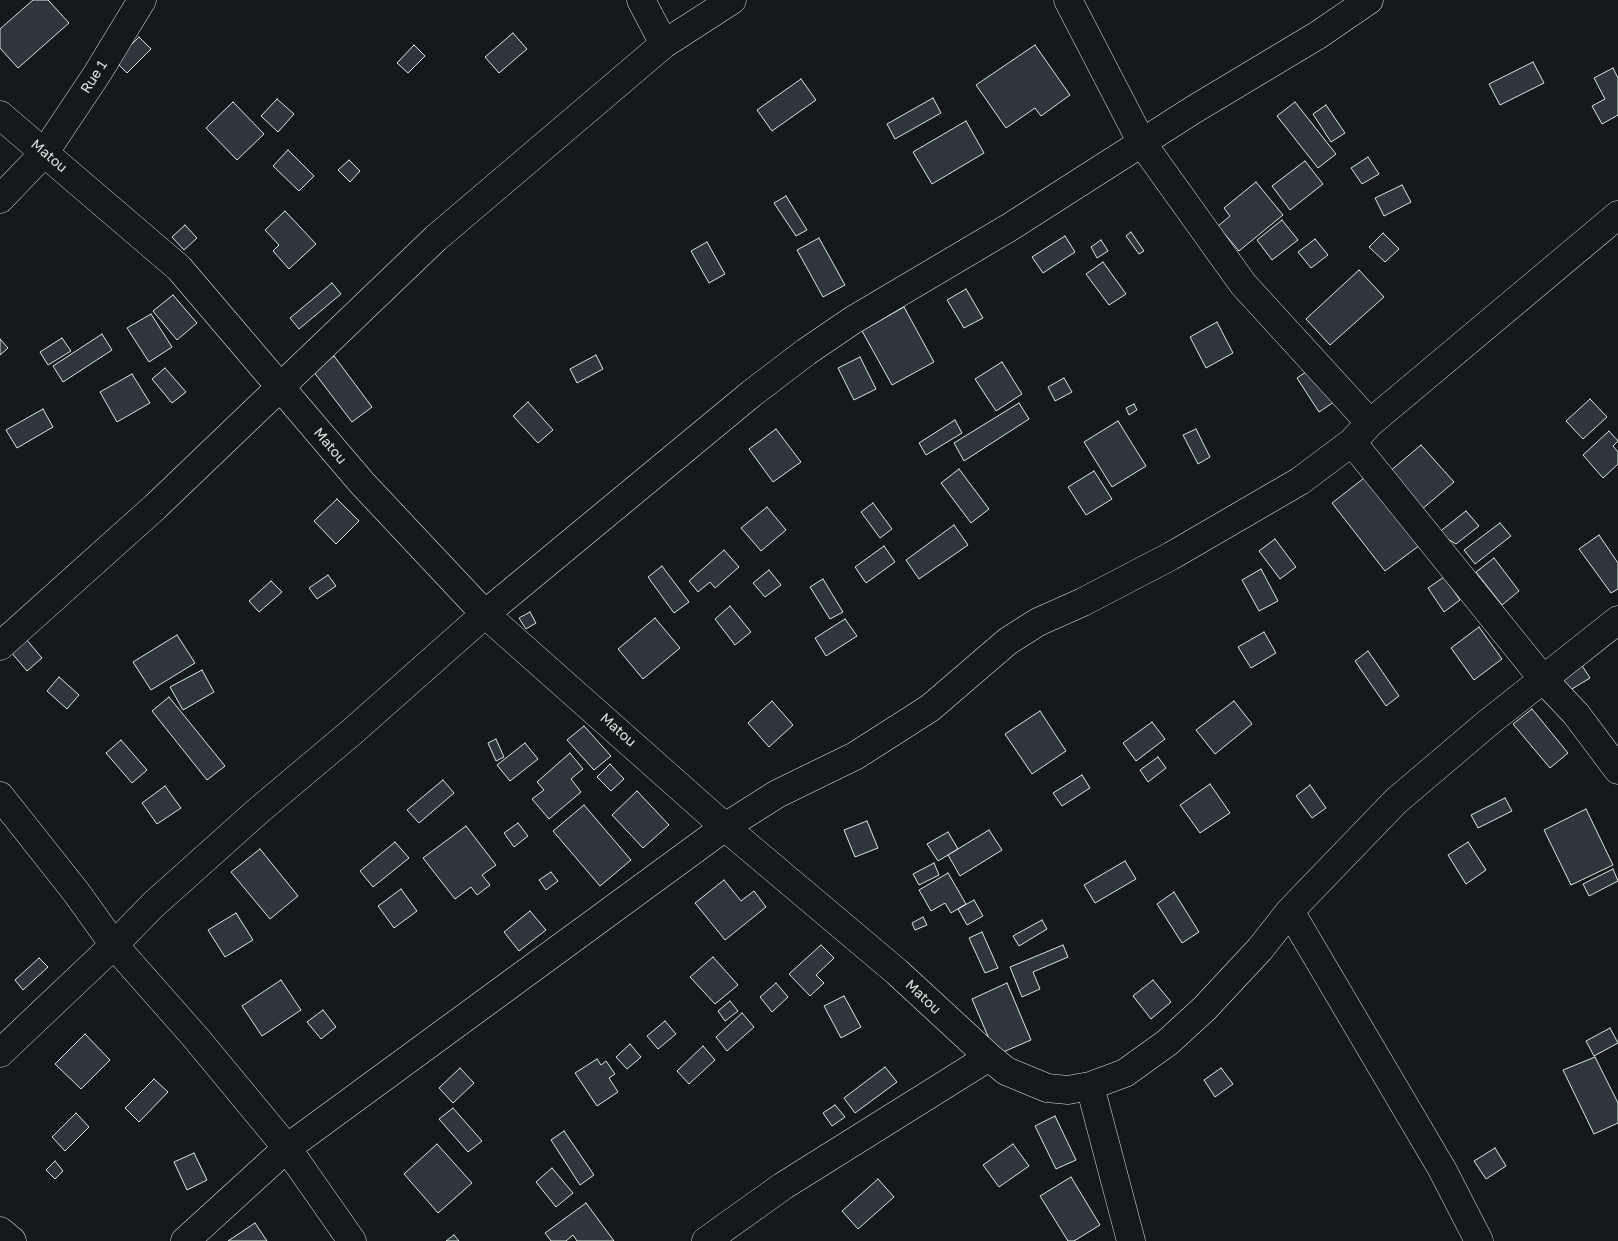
<!DOCTYPE html>
<html>
<head>
<meta charset="utf-8">
<style>
  body { margin:0 }
  canvas { display:block; background:#14181c }
</style>
</head>
<body>
<canvas width="1618" height="1241"></canvas>
<script>
const ctx = document.querySelector('canvas').getContext('2d');
ctx.lineJoin = 'round';
function paint(path, color) {
  ctx.fillStyle = color;
  ctx.fill(path, 'evenodd');
}
function shape(rows) {
  const path = new Path2D();
  for (const r of rows) {
    path.moveTo(r[0], r[1]);
    for (let i = 2; i < r.length; i += 2) path.lineTo(r[i], r[i + 1]);
  }
  return path;
}
function stroke(path, color, width, dash) {
  ctx.strokeStyle = color;
  ctx.lineWidth = width;
  ctx.lineCap = dash ? 'butt' : 'round';
  ctx.setLineDash(dash || []);
  ctx.stroke(path);
}
function label(font, color, halo, rows, align = 'center') {
  ctx.font = font + ' "Golos Text",sans-serif';
  ctx.lineWidth = 4;
  ctx.setLineDash([]);
  ctx.textBaseline = 'middle';
  ctx.strokeStyle = halo;
  ctx.fillStyle = color;
  for (const [text, x, y, turn = 0] of rows) {
    ctx.save();
    ctx.translate(x, y);
    ctx.rotate((+turn || 0) * Math.PI / 180);
    ctx.textAlign = isNaN(turn) ? turn : align;
    if (halo) ctx.strokeText(text, 0, 0);
    ctx.fillText(text, 0, 0);
    ctx.restore();
  }
}
const building = shape([
  [33,0,48,0,69,23,18,68,0,48,0,29,33,0],
  [513,33,527,49,499,73,485,57,513,33],
  [139,37,151,49,127,73,115,61,139,37],
  [414,45,425,56,408,73,397,63,414,45],
  [1035,45,1070,95,1041,116,1035,108,1006,128,976,85,1035,45],
  [1533,62,1544,83,1500,105,1489,84,1533,62],
  [1613,68,1618,78,1618,115,1602,124,1592,106,1605,99,1594,78,1613,68],
  [801,79,816,100,772,131,757,110,801,79],
  [933,98,941,113,895,139,887,124,933,98],
  [277,99,294,114,278,132,261,116,277,99],
  [233,102,264,134,237,160,206,128,233,102],
  [1295,102,1336,154,1318,168,1277,116,1295,102],
  [1326,105,1345,133,1331,142,1313,114,1326,105],
  [966,121,984,153,932,184,913,152,966,121],
  [288,150,314,176,299,191,273,166,288,150],
  [1368,157,1379,174,1362,184,1351,168,1368,157],
  [349,160,360,171,350,182,338,170,349,160],
  [1305,161,1323,184,1290,210,1272,186,1305,161],
  [1256,182,1283,215,1239,251,1218,226,1230,216,1224,208,1256,182],
  [1402,185,1411,202,1384,216,1375,198,1402,185],
  [786,196,807,230,796,236,774,203,786,196],
  [285,211,316,244,289,269,273,251,279,245,265,230,285,211],
  [1282,220,1298,240,1272,260,1257,240,1282,220],
  [185,225,197,238,184,250,172,237,185,225],
  [1131,232,1144,251,1139,254,1126,236,1131,232],
  [1383,233,1399,249,1385,262,1369,247,1383,233],
  [1065,236,1075,252,1043,273,1032,257,1065,236],
  [819,238,845,285,823,297,797,250,819,238],
  [1315,239,1328,255,1311,268,1298,252,1315,239],
  [1101,240,1108,251,1097,258,1091,247,1101,240],
  [707,242,725,274,709,283,691,251,707,242],
  [1103,262,1126,294,1109,305,1086,274,1103,262],
  [1359,270,1384,297,1330,345,1306,319,1359,270],
  [332,283,341,294,299,329,290,318,332,283],
  [966,289,983,318,964,328,947,300,966,289],
  [173,295,197,323,177,340,153,311,173,295],
  [904,307,934,362,892,385,862,331,904,307],
  [151,314,172,347,149,362,127,328,151,314],
  [1217,322,1233,353,1206,368,1190,337,1217,322],
  [102,334,112,350,63,382,53,366,102,334],
  [62,338,71,351,48,365,40,352,62,338],
  [0,339,8,348,0,355,0,339],
  [596,355,603,369,577,383,570,369,596,355],
  [334,356,372,407,352,422,313,371,334,356],
  [860,357,876,389,854,400,838,368,860,357],
  [1002,362,1022,394,996,411,975,379,1002,362],
  [165,368,186,392,172,403,152,379,165,368],
  [1312,368,1334,402,1319,412,1297,378,1312,368],
  [132,374,150,403,117,422,100,392,132,374],
  [1064,378,1072,392,1055,401,1048,387,1064,378],
  [1590,399,1607,417,1583,439,1566,421,1590,399],
  [528,402,553,430,538,443,513,416,528,402],
  [1019,403,1029,419,964,461,954,443,1019,403],
  [1134,404,1137,410,1129,415,1126,408,1134,404],
  [43,409,53,427,17,448,6,430,43,409],
  [955,420,962,433,926,455,919,443,955,420],
  [1118,421,1146,466,1112,487,1084,442,1118,421],
  [776,429,801,462,773,482,749,449,776,429],
  [1196,429,1210,457,1198,464,1183,435,1196,429],
  [1609,431,1618,441,1613,446,1618,452,1618,464,1603,478,1583,455,1609,431],
  [1421,445,1454,482,1421,510,1389,472,1421,445],
  [959,469,989,509,971,523,941,483,959,469],
  [1094,471,1112,499,1086,515,1068,487,1094,471],
  [1368,475,1420,545,1385,571,1332,503,1368,475],
  [337,499,359,521,336,544,314,521,337,499],
  [873,503,892,529,880,538,861,512,873,503],
  [767,507,786,530,761,551,741,528,767,507],
  [1466,511,1479,526,1456,544,1438,533,1466,511],
  [1500,523,1511,536,1475,564,1464,550,1500,523],
  [954,525,968,545,919,579,906,560,954,525],
  [1599,535,1618,563,1618,589,1611,593,1579,549,1599,535],
  [1275,539,1296,567,1280,579,1259,551,1275,539],
  [884,546,895,562,866,583,855,567,884,546],
  [724,550,739,567,715,588,710,582,698,592,689,581,724,550],
  [1494,558,1519,591,1502,605,1476,572,1494,558],
  [662,566,689,602,674,613,648,577,662,566],
  [1261,569,1278,601,1259,611,1242,580,1261,569],
  [769,570,781,585,765,597,753,583,769,570],
  [328,575,336,586,317,599,309,588,328,575],
  [1444,577,1460,600,1444,612,1428,588,1444,577],
  [823,579,843,612,830,619,810,587,823,579],
  [271,581,282,592,259,612,249,601,271,581],
  [730,606,751,632,735,645,715,619,730,606],
  [530,612,536,623,526,629,519,618,530,612],
  [655,618,680,648,643,679,618,649,655,618],
  [845,619,857,636,826,656,815,638,845,619],
  [1479,627,1502,659,1474,680,1451,648,1479,627],
  [20,632,42,658,27,671,5,645,20,632],
  [1264,632,1276,653,1251,668,1238,647,1264,632],
  [177,635,195,663,151,690,133,662,177,635],
  [1368,651,1399,696,1386,706,1355,661,1368,651],
  [1581,664,1590,678,1567,692,1558,679,1581,664],
  [202,670,214,692,183,710,170,687,202,670],
  [59,677,79,695,67,709,47,691,59,677],
  [169,697,225,766,207,780,152,711,169,697],
  [772,701,793,725,769,747,748,723,772,701],
  [1234,701,1252,724,1215,754,1196,730,1234,701],
  [1532,709,1568,753,1550,768,1513,724,1532,709],
  [1040,711,1066,751,1032,774,1005,734,1040,711],
  [1152,722,1165,739,1136,761,1123,743,1152,722],
  [584,726,611,756,594,770,567,740,584,726],
  [496,739,504,757,496,761,488,743,496,739],
  [121,740,147,770,132,783,106,753,121,740],
  [525,743,538,759,510,781,497,765,525,743],
  [570,753,583,769,571,779,581,792,549,819,532,799,544,790,537,782,570,753],
  [1158,757,1166,768,1148,782,1140,770,1158,757],
  [610,764,624,779,611,791,597,777,610,764],
  [1082,775,1090,788,1062,806,1053,793,1082,775],
  [443,780,454,793,419,823,407,810,443,780],
  [1210,784,1230,813,1200,833,1180,805,1210,784],
  [1310,785,1326,808,1312,818,1296,796,1310,785],
  [165,786,181,808,157,824,142,803,165,786],
  [637,791,669,825,643,848,612,815,637,791],
  [1505,798,1512,811,1478,828,1471,815,1505,798],
  [584,805,631,860,600,886,553,831,584,805],
  [1586,809,1613,865,1571,885,1544,830,1586,809],
  [867,821,878,848,855,857,844,830,867,821],
  [518,823,528,836,514,847,504,833,518,823],
  [466,826,496,865,482,875,490,885,477,895,471,887,455,899,423,858,466,826],
  [989,830,1002,850,960,876,948,855,989,830],
  [948,832,958,849,938,861,927,844,948,832],
  [395,842,409,858,373,887,360,871,395,842],
  [1468,842,1486,870,1466,884,1448,855,1468,842],
  [260,849,298,896,270,919,231,872,260,849],
  [1125,861,1136,879,1095,903,1084,885,1125,861],
  [934,863,939,875,919,885,913,874,934,863],
  [1613,869,1618,881,1589,896,1583,884,1613,869],
  [551,872,558,881,546,890,539,880,551,872],
  [948,873,966,904,951,913,945,903,931,911,919,890,948,873],
  [724,880,741,901,754,891,766,907,725,940,695,903,724,880],
  [401,889,417,911,394,928,378,906,401,889],
  [1174,892,1199,932,1182,943,1157,904,1174,892],
  [974,900,983,916,967,925,958,909,974,900],
  [530,911,546,930,519,951,504,932,530,911],
  [236,913,253,940,225,957,208,930,236,913],
  [923,917,927,925,915,930,912,923,923,917],
  [1042,920,1047,929,1019,946,1013,936,1042,920],
  [982,932,998,968,985,973,969,938,982,932],
  [821,945,834,958,816,975,824,983,810,996,789,974,821,945],
  [1063,945,1068,957,1033,972,1040,989,1022,997,1010,967,1063,945],
  [713,957,738,985,715,1004,690,977,713,957],
  [39,958,48,967,23,990,15,980,39,958],
  [281,980,301,1010,262,1036,242,1006,281,980],
  [1153,980,1171,1002,1151,1019,1133,996,1153,980],
  [776,983,788,997,772,1012,760,997,776,983],
  [1007,983,1031,1040,996,1055,972,999,1007,983],
  [844,996,861,1027,841,1038,824,1006,844,996],
  [730,1001,738,1011,725,1021,718,1011,730,1001],
  [323,1010,336,1027,321,1039,307,1022,323,1010],
  [742,1013,754,1027,727,1051,716,1037,742,1013],
  [665,1021,676,1034,658,1049,647,1036,665,1021],
  [1610,1028,1618,1043,1594,1056,1586,1041,1610,1028],
  [85,1034,110,1060,81,1089,55,1064,85,1034],
  [630,1044,641,1057,627,1069,616,1057,630,1044],
  [703,1046,715,1060,689,1084,677,1071,703,1046],
  [1595,1057,1618,1103,1618,1123,1594,1134,1563,1070,1595,1057],
  [597,1059,601,1065,606,1061,615,1074,609,1078,618,1092,597,1106,575,1073,597,1059],
  [885,1067,897,1082,855,1113,844,1098,885,1067],
  [460,1068,474,1083,453,1103,439,1088,460,1068],
  [1221,1068,1233,1084,1215,1097,1204,1080,1221,1068],
  [154,1079,168,1092,139,1122,125,1108,154,1079],
  [835,1105,845,1117,832,1126,823,1113,835,1105],
  [453,1108,482,1141,468,1152,439,1119,453,1108],
  [76,1113,89,1127,65,1151,52,1137,76,1113],
  [1055,1116,1076,1160,1056,1169,1035,1126,1055,1116],
  [564,1131,594,1175,580,1185,551,1140,564,1131],
  [437,1144,472,1183,438,1213,404,1174,437,1144],
  [1013,1144,1029,1166,999,1187,983,1165,1013,1144],
  [1495,1148,1506,1166,1486,1179,1474,1161,1495,1148],
  [194,1153,207,1180,187,1190,174,1162,194,1153],
  [55,1161,63,1171,55,1179,46,1170,55,1161],
  [552,1168,573,1193,556,1207,536,1182,552,1168],
  [1071,1177,1100,1225,1074,1241,1068,1241,1040,1196,1071,1177],
  [878,1179,894,1197,858,1229,842,1211,878,1179],
  [586,1203,614,1241,577,1241,573,1235,566,1241,551,1241,545,1233,586,1203],
  [255,1223,267,1241,228,1241,255,1223],
  [454,1235,459,1241,446,1241,454,1235]
]);
paint(building, '#2c363c');
stroke(building, '#d8e6dc', 1);
const minor = shape([
  [641,0,664,44],
  [1068,0,1142,143,1243,284,1370,423],
  [0,115,179,268,362,483,485,614,725,827,897,972,989,1057,1006,1071,1047,1088,1068,1090,1090,1086,1125,1073,1168,1042,1205,1008,1260,949,1290,911,1396,801,1489,722,1618,620],
  [0,199,45,152,97,74,142,0],
  [1352,442,1543,679,1576,714,1618,770],
  [0,646,155,507,436,238,664,44,732,0],
  [0,796,76,892,114,945,196,1038,287,1148,352,1241],
  [1290,911,1442,1169,1479,1241],
  [0,1053,114,945,153,905,258,811,353,731,485,614,751,394,806,352,853,320,1010,227,1193,110,1318,35,1369,0],
  [1090,1086,1131,1241],
  [0,1231,12,1241],
  [185,1241,287,1148,725,827,777,794,855,756,930,708,1008,641,1038,622,1083,602,1171,556,1300,481,1352,442,1370,423,1618,215],
  [706,1241,783,1186,989,1057]
]);
stroke(minor, '#d8e6dc', 29);
stroke(minor, '#14181c', 28);
label('14px', '#d8e6dc', '#14181c', [
  ["Rue 1",94,77,-57],
  ["Matou",49,156,40],
  ["Matou",330,446,50],
  ["Matou",618,730,42],
  ["Matou",923,997,43]
]);
</script>
</body>
</html>
